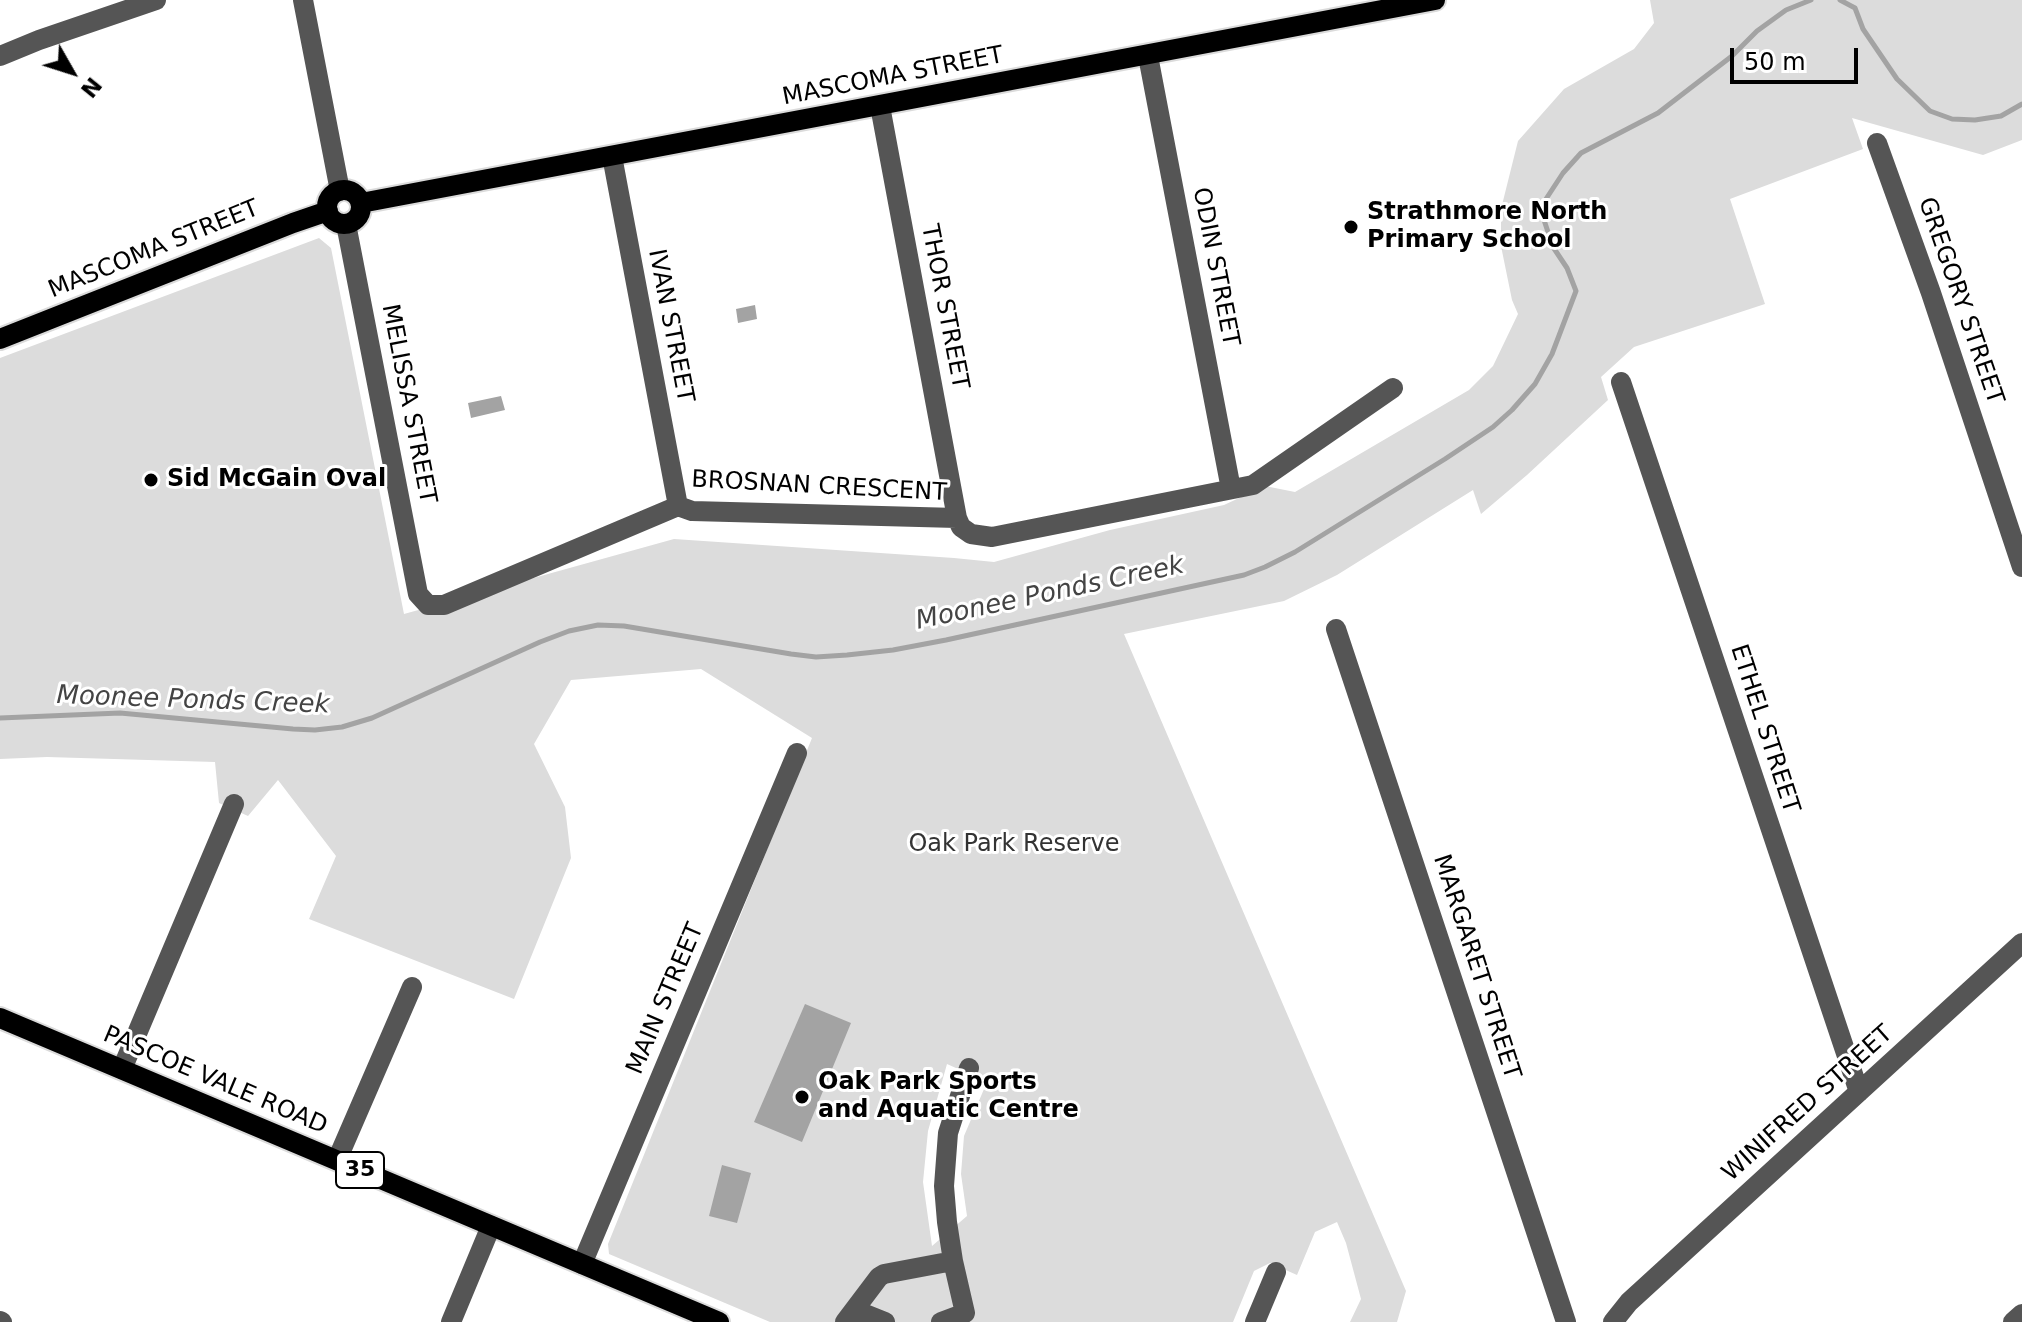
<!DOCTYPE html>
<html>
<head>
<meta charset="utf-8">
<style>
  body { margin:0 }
  #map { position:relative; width:2022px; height:1322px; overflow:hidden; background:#fff; font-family:"DejaVu Sans",sans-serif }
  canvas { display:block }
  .north { position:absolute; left:32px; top:32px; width:80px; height:80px; -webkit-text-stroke:6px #fff; paint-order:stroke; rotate:129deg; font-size:22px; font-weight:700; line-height:32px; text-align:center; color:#000 }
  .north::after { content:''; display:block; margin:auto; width:28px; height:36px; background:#000; clip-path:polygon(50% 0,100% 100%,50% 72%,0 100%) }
  .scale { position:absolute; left:1730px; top:48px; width:128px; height:36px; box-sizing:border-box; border:4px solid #000; border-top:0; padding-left:10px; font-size:24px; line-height:28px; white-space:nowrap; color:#000; -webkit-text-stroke:6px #fff; paint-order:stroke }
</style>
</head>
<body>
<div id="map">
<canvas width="2022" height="1322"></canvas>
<div class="north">N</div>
<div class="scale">50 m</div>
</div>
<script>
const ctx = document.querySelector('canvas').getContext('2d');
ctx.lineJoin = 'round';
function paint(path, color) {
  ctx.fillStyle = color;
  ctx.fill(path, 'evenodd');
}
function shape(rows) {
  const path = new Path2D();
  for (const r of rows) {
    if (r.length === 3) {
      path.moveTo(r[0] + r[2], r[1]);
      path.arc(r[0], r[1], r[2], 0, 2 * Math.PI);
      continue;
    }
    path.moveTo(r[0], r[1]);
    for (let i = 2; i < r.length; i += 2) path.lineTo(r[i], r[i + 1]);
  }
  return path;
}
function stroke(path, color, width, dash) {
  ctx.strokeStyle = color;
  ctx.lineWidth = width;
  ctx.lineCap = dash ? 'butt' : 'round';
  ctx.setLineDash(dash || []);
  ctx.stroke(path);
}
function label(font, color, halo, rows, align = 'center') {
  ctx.font = font + ' "DejaVu Sans",sans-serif';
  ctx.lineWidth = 6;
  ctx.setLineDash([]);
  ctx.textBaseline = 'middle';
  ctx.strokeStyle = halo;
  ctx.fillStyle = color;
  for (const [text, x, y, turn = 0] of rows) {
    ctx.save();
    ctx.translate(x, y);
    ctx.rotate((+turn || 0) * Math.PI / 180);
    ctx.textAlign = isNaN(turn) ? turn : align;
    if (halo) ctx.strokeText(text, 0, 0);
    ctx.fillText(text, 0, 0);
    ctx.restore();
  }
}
paint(shape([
  [1650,0,2022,0,2022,140,1983,155,1852,118,1863,149,1730,199,1765,304,1634,347,1601,377,1608,400,1527,475,1481,514,1473,490,1337,575,1284,601,1124,634,1406,1291,1397,1322,1350,1322,1361,1299,1346,1243,1337,1222,1315,1232,1297,1275,1270,1263,1254,1271,1233,1322,770,1322,609,1254,608,1244,812,738,701,669,571,680,534,744,565,807,571,858,514,999,309,919,336,856,278,780,248,816,219,803,215,762,47,757,0,759,0,358,319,238,331,248,404,614,674,539,954,558,994,562,1110,530,1224,505,1265,486,1295,492,1469,390,1493,366,1518,314,1512,300,1501,246,1501,209,1518,141,1564,89,1634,49,1654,23],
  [947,1064,987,1082,964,1136,961,1174,967,1216,932,1246,923,1182,928,1131]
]), '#dcdcdc');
paint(shape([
  [755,305,757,319,738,323,736,309],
  [501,396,505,410,471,418,468,403],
  [805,1004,851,1023,802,1142,754,1122],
  [722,1165,751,1173,737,1223,709,1216]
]), '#a3a3a3');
stroke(shape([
  [1840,0,1855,8,1863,29,1897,79,1930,111,1952,119,1975,120,2001,116,2022,104],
  [0,718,120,713,293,729,315,730,342,727,372,718,540,642,569,631,598,625,624,626,791,654,816,657,847,655,893,650,946,640,1244,575,1265,567,1295,552,1445,459,1493,427,1512,410,1535,384,1552,354,1576,291,1567,268,1553,247,1544,220,1546,199,1563,173,1581,153,1658,113,1732,56,1757,31,1786,10,1811,0]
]), '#a3a3a3', 5);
const major = shape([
  [344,207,17],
  [361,203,1435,0],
  [0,339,293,223,328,211],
  [0,1018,719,1322]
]);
stroke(major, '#dbdbdb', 24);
stroke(shape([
  [303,0,340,191],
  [0,56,39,40,156,0],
  [1148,56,1231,489],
  [880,106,957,518],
  [1877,143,1931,293,2022,567],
  [612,156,678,506],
  [346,224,418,594,428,605,444,605,678,506,692,511,957,518,961,527,971,534,992,537,1253,485,1393,388],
  [1621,382,1859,1092],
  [1336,629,1566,1322],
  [122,1069,234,804],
  [337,1160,412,987],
  [582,1264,797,753],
  [855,1310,885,1322],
  [0,1321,2,1322],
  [451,1322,491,1226],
  [845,1322,879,1277,884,1274,953,1261],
  [941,1322,965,1313,953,1261,947,1222,944,1186,948,1133,969,1068],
  [1255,1322,1276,1272],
  [1613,1322,1629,1302,2022,943],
  [2013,1322,2022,1314]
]), '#555', 20);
stroke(major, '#000', 20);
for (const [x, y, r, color] of [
  [1351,227,8,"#000"],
  [151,480,8,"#000"],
  [802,1097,8,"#000"]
]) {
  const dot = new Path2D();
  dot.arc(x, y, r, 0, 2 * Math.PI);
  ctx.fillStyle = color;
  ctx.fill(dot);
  stroke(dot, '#fff', 3);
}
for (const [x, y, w] of [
  [360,1170,48]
]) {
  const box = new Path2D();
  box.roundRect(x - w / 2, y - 18, w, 36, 6);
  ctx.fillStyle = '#fff';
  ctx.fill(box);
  stroke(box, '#000', 2);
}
label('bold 22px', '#000', null, [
  ["35",360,1170]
]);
label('24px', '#000', '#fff', [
  ["MASCOMA STREET",893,77,-11],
  ["MASCOMA STREET",154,250,-22],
  ["ODIN STREET",1215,267,79],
  ["GREGORY STREET",1960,301,71],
  ["THOR STREET",944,307,79],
  ["IVAN STREET",670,326,79],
  ["MELISSA STREET",408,404,79],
  ["BROSNAN CRESCENT",819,487,3],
  ["ETHEL STREET",1764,729,72],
  ["MARGARET STREET",1476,967,72],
  ["MAIN STREET",666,999,-67],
  ["PASCOE VALE ROAD",215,1081,23],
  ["WINIFRED STREET",1808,1104,-42]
]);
label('bold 24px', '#000', '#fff', [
  ["Strathmore North",1367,213],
  ["Primary School",1367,241],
  ["Sid McGain Oval",167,480],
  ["Oak Park Sports",818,1083],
  ["and Aquatic Centre",818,1111]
], 'left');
label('24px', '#333', '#fff', [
  ["Oak Park Reserve",1014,845]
]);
label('italic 26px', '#444', '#fff', [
  ["Moonee Ponds Creek",1050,594,-12],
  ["Moonee Ponds Creek",193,701,2]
]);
</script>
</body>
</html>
